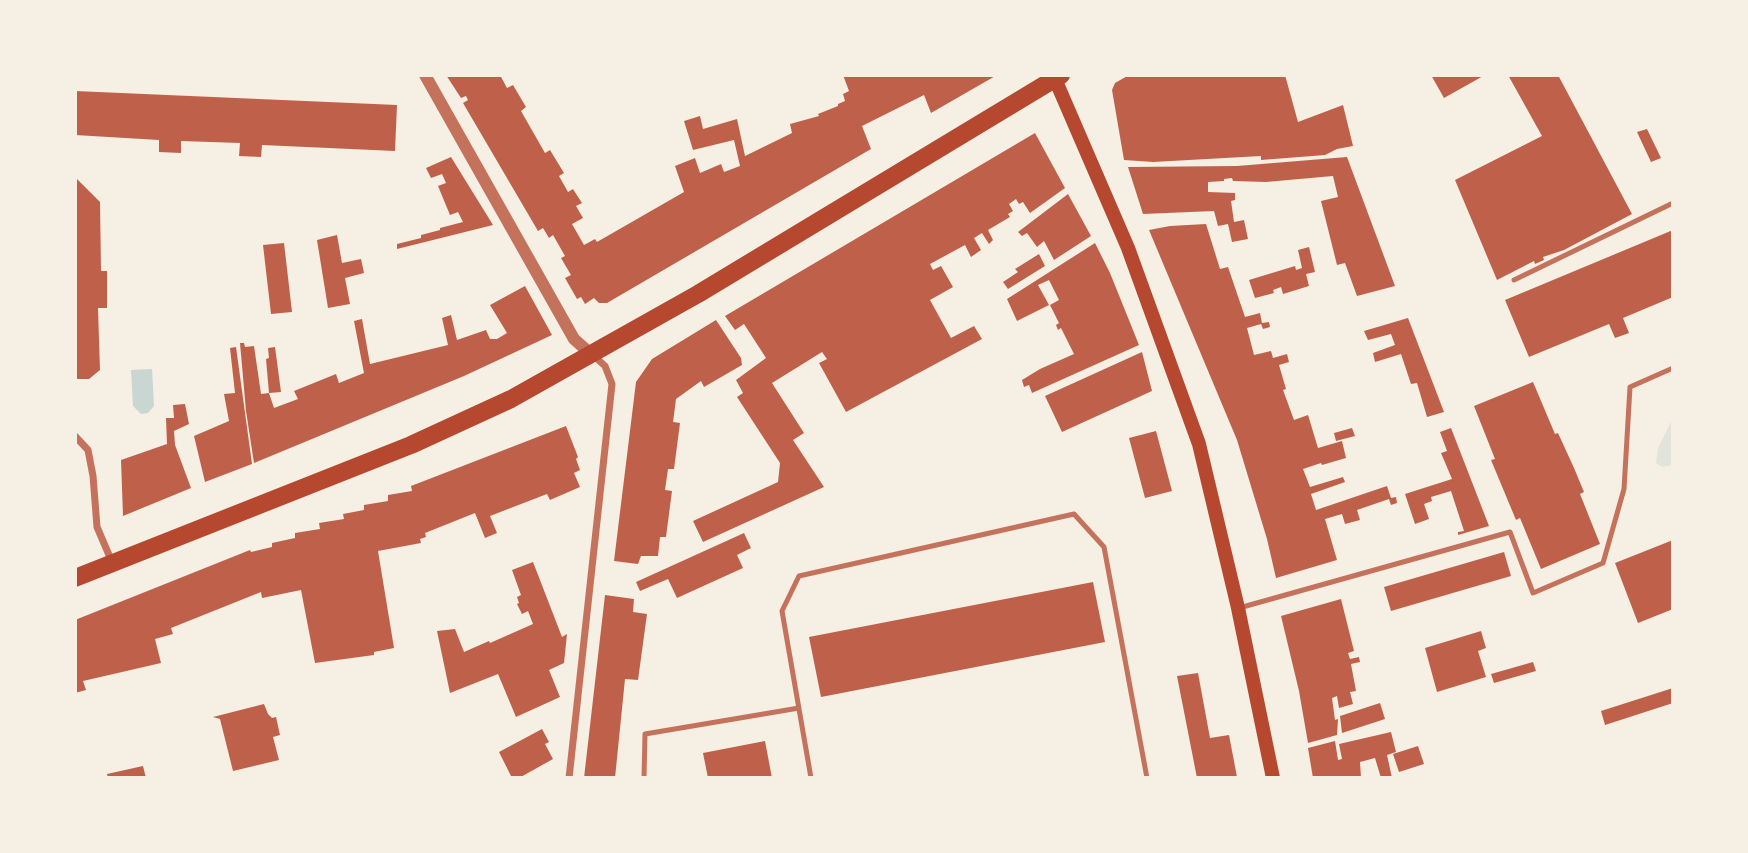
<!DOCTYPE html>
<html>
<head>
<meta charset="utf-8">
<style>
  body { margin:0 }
  #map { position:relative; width:1748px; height:853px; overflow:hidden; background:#f6efe4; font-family:"Fira Sans Condensed",sans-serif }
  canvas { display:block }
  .frame { position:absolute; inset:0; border:77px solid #f6efe4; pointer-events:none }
</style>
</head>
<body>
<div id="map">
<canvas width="1748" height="853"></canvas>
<div class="frame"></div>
</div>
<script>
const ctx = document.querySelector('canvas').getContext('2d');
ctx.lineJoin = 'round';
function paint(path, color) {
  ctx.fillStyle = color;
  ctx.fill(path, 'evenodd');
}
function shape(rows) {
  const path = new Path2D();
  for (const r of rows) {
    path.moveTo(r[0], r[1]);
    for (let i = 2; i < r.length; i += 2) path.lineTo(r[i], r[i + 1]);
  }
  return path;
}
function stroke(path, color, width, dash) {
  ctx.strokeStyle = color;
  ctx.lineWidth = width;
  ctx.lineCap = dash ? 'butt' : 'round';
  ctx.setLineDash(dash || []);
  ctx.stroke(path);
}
paint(shape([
  [1673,418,1673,465,1662,467,1656,463,1658,448]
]), '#e2e4dc');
paint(shape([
  [152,369,154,406,148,413,141,414,133,406,131,370]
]), '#c9d6d2');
paint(shape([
  [446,75,500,75,507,88,513,85,526,107,521,111,545,153,550,150,564,173,559,176,568,192,573,189,582,203,576,206,583,218,572,224,584,245,595,239,597,242,684,192,675,166,695,158,700,173,721,164,724,172,740,166,734,140,693,150,684,121,700,116,703,129,737,119,745,156,792,133,790,124,819,116,818,114,838,106,838,104,845,101,843,94,849,91,843,75,997,75,931,113,924,95,862,126,871,149,607,303,599,303,594,298,585,304,581,297,577,299,565,278,571,275,561,258,565,256,553,235,549,238,543,228,538,231,463,103,468,100,466,96,461,98],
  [1129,75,1285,75,1298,122,1343,105,1353,146,1337,149,1325,155,1261,160,1261,156,1153,162,1124,160,1112,90,1115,83],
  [1431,75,1485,75,1444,98],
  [1508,75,1558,75,1632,214,1564,250,1543,257,1544,260,1535,264,1534,261,1497,280,1455,180,1542,136],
  [75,91,397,105,395,151,262,145,261,157,239,156,240,143,181,141,181,153,159,152,159,140,75,135],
  [1647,129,1661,158,1651,162,1637,132],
  [1035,133,1065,188,1030,213,1023,202,1019,204,1016,199,1009,204,1013,211,1008,214,1010,217,988,230,993,240,989,244,982,233,974,238,981,250,971,257,965,245,930,264,933,270,941,266,953,287,930,300,951,338,974,326,982,339,846,412,819,363,827,359,822,352,772,383,804,433,793,440,824,487,703,542,693,521,778,482,780,463,737,397,743,393,736,380,766,358,744,324,735,330,725,316],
  [451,157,493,225,397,249,397,244,421,238,421,235,440,230,440,228,463,222,458,212,450,215,438,186,446,183,442,174,431,178,426,168],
  [1347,157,1395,286,1357,296,1345,263,1337,265,1321,201,1338,197,1333,176,1266,182,1233,181,1232,178,1224,179,1224,181,1208,182,1208,192,1235,193,1235,200,1231,201,1234,222,1244,220,1248,239,1232,242,1228,224,1218,226,1214,211,1143,214,1128,167,1237,166],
  [75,177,100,202,101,271,107,271,107,308,98,308,100,370,89,379,75,379],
  [1068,194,1091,236,1054,260,1044,241,1037,247,1027,233,1022,236,1018,232],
  [1206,224,1220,269,1228,267,1245,317,1260,313,1262,323,1269,322,1270,327,1263,329,1261,324,1247,328,1254,355,1271,351,1273,358,1287,354,1289,362,1279,365,1286,389,1283,390,1294,420,1308,415,1318,448,1342,441,1346,458,1322,465,1321,463,1303,469,1310,487,1343,477,1345,482,1311,494,1316,510,1387,486,1391,498,1396,497,1397,503,1391,505,1389,499,1357,510,1360,520,1345,524,1342,514,1325,519,1337,560,1276,578,1267,539,1237,440,1149,230,1170,226],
  [1673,230,1673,297,1623,318,1629,333,1615,338,1609,324,1529,357,1505,300],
  [337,235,342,263,361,259,364,273,345,278,350,304,328,308,317,240],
  [284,243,292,312,271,314,263,245],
  [1095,243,1110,273,1139,345,1032,393,1029,385,1024,387,1022,380,1040,369,1074,354,1061,328,1058,330,1056,325,1059,323,1050,305,1059,300,1049,280,1038,285,1049,305,1017,321,1007,299],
  [1309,247,1315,272,1306,274,1309,286,1283,294,1281,287,1273,290,1274,293,1255,298,1249,280,1295,266,1296,270,1302,268,1298,250],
  [1039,254,1045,266,1008,289,1003,282,1018,272,1015,269],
  [525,286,552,335,464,376,254,463,246,411,240,343,244,343,245,347,254,346,261,394,269,393,274,408,298,399,294,391,336,374,339,383,364,373,354,321,362,319,370,364,448,345,442,318,451,315,457,340,486,330,490,339,497,339,507,333,490,305],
  [1408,318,1444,412,1427,417,1417,383,1411,384,1401,354,1375,362,1373,353,1395,345,1391,334,1368,340,1364,331],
  [716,320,741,358,742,365,704,387,701,381,676,399,673,422,680,423,674,469,668,469,665,490,672,491,666,537,660,537,658,556,641,556,638,564,614,561,636,382,652,359],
  [236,347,252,464,205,482,194,436,229,421,224,394,235,393,230,348],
  [275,347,281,392,269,393,266,359,269,358,268,348],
  [1142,352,1152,391,1062,432,1045,396],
  [1533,382,1555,434,1558,433,1574,468,1584,492,1580,494,1600,544,1541,569,1520,518,1516,520,1491,460,1495,459,1474,406],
  [185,404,189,424,174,431,175,445,191,488,123,516,121,460,167,444,166,418,174,418,173,405],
  [566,426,578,457,576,459,580,470,574,473,580,487,550,500,547,494,490,516,497,533,485,538,475,513,425,533,426,537,420,539,421,543,378,551,394,648,374,652,374,655,315,663,301,590,262,598,261,592,171,628,173,634,155,639,161,663,83,681,86,690,75,693,75,620,250,550,251,552,272,547,272,543,295,538,295,533,320,529,319,523,344,519,343,514,364,510,364,505,388,501,388,495,412,491,411,486],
  [1352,428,1355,436,1336,441,1334,433],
  [1451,428,1489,526,1458,535,1458,532,1464,531,1451,491,1431,497,1432,501,1424,504,1429,519,1415,524,1405,494,1452,479,1441,453,1447,451,1440,432],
  [1156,431,1172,491,1145,498,1129,438],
  [744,533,751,548,737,555,743,568,677,598,668,579,640,591,636,582],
  [1673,540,1673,609,1638,623,1615,563],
  [1504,552,1511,576,1391,611,1384,587],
  [533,562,562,637,567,634,564,663,549,670,560,697,516,717,498,674,450,693,437,631,455,629,464,652,489,641,490,643,533,624,528,611,522,614,517,604,519,603,517,597,521,595,512,570],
  [1093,582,1105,642,821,697,809,637],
  [605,595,634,599,633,612,647,614,638,680,625,679,615,778,584,778],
  [1341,599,1354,651,1348,653,1350,659,1359,657,1360,662,1351,664,1356,691,1350,692,1353,704,1339,708,1337,696,1332,698,1335,720,1338,719,1337,735,1308,743,1299,691,1281,616],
  [1481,631,1486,648,1478,651,1486,677,1437,692,1425,648],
  [1533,662,1536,671,1494,683,1491,674],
  [1198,673,1210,738,1229,735,1237,777,1197,778,1177,676],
  [1673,688,1673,703,1605,725,1601,711],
  [1380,703,1385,719,1342,733,1340,716],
  [264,704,268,714,272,718,276,717,280,735,273,737,279,760,233,771,220,719,213,717],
  [542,729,549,742,545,744,553,759,519,778,512,778,499,752],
  [1391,732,1396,752,1387,755,1392,778,1381,778,1375,758,1360,762,1361,778,1313,778,1308,748,1335,741,1338,760,1342,759,1339,744],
  [765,741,772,778,708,778,703,753],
  [1418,746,1424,764,1399,772,1393,754],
  [143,766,146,778,108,778,107,774]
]), '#bf614a');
stroke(shape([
  [1514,280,1673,203],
  [1239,608,1510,532,1533,593,1603,563,1624,489,1630,387,1673,368],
  [644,778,645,734,799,708],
  [811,778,782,611,799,576,1074,514,1104,547,1147,778]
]), '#c5725c', 5);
stroke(shape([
  [75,436,88,450,93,476,97,527,112,562],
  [569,778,612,384,605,366,593,355]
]), '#c5725c', 7);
stroke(shape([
  [425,75,574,339,592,355]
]), '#c5725c', 12);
stroke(shape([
  [1055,79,1128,248,1199,444,1238,608,1273,778]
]), '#b5482f', 14);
stroke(shape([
  [75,578,411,445,511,399,698,294,1061,75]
]), '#b5482f', 18);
</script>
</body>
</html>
